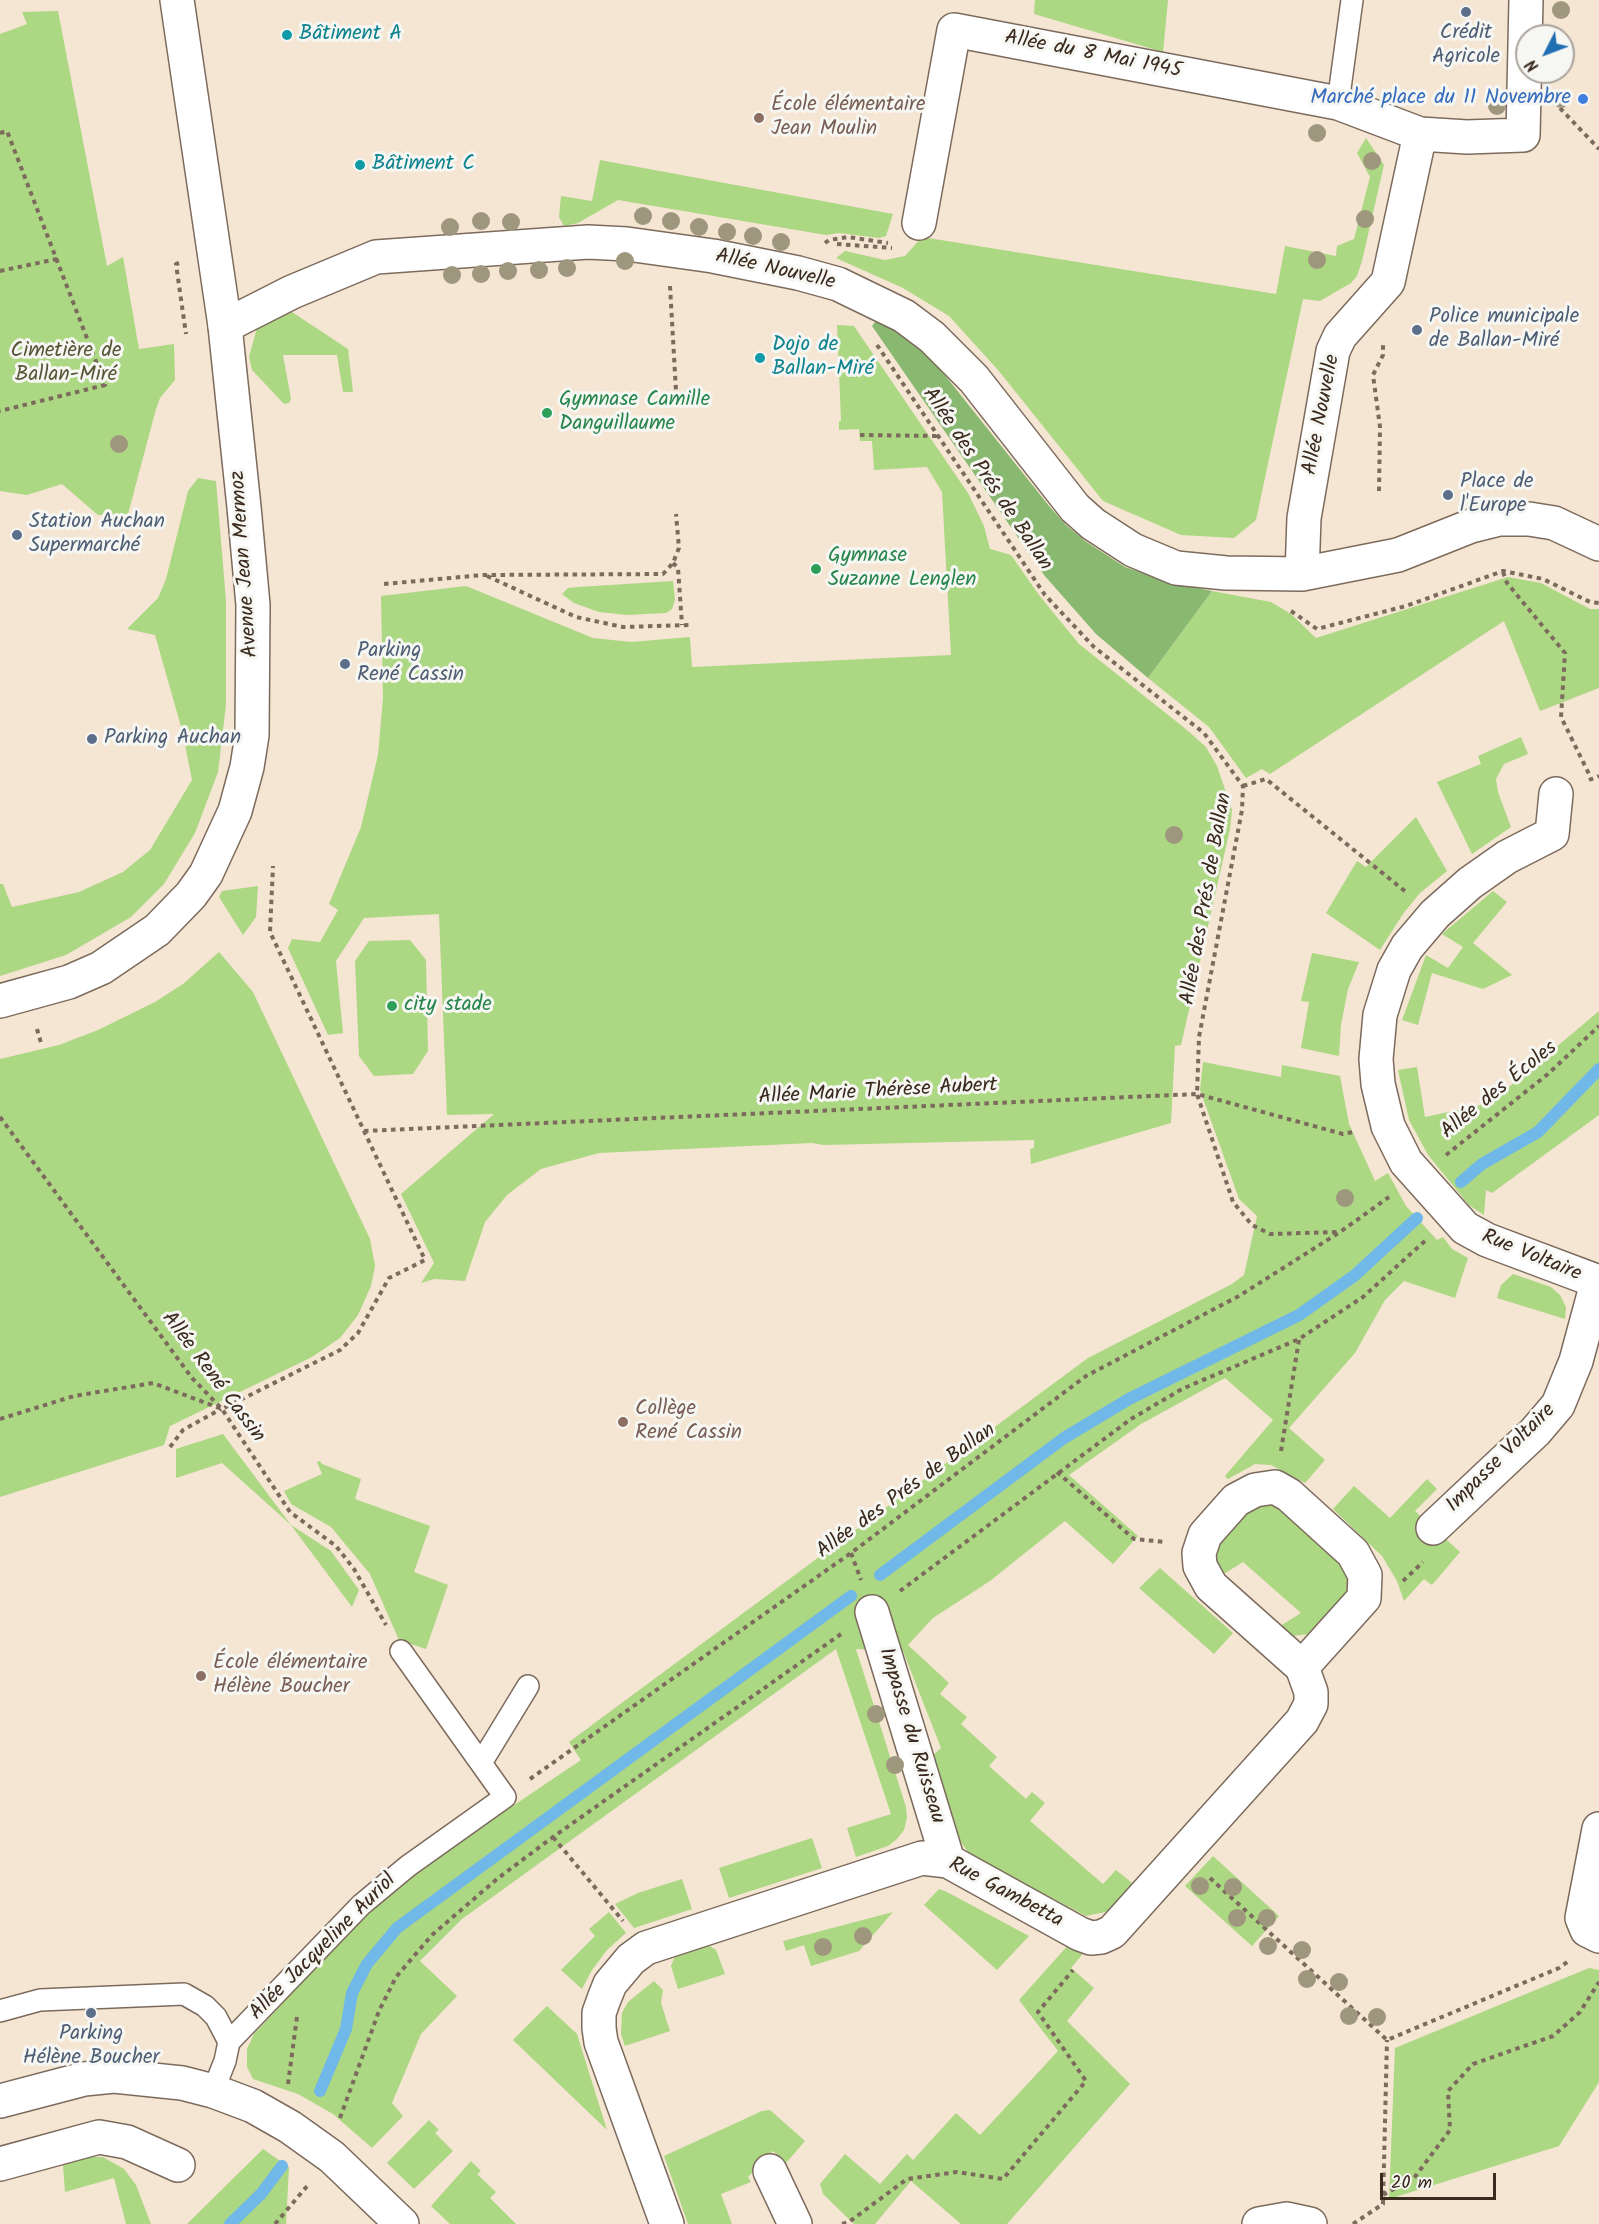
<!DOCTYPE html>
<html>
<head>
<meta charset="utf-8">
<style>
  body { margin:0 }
  #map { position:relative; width:1599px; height:2224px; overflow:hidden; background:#f5e5d3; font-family:Kalam,sans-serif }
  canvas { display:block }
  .north { position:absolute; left:1515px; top:24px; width:60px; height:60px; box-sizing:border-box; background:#f6f6f2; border:2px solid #aba49d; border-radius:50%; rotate:228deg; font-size:16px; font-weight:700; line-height:24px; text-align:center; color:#3b2a1e }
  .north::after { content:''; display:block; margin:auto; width:21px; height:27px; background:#1f6fb2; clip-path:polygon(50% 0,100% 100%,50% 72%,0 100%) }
  .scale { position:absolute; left:1380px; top:2173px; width:116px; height:27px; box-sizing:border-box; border:3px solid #3b2a1e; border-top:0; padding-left:8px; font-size:18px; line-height:21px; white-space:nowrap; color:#3b2a1e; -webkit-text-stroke:4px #f6f6f2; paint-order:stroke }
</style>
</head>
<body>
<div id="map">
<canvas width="1599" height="2224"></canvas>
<div class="north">N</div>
<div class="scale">20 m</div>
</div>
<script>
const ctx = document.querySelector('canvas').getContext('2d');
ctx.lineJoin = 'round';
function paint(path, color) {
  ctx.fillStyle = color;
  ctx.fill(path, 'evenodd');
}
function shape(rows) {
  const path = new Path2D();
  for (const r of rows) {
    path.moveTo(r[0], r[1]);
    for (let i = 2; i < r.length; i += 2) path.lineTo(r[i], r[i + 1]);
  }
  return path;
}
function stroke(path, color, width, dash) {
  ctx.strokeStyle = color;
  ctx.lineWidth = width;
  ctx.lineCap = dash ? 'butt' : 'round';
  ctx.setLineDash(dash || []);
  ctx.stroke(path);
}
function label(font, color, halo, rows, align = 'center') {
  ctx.font = font + ' Kalam,sans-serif';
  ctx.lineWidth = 6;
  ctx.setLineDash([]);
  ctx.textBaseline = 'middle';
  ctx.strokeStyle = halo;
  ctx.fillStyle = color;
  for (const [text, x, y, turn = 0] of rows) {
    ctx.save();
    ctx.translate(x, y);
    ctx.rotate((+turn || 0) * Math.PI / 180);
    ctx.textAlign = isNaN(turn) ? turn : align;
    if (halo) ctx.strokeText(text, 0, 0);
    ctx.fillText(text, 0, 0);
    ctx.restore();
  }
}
paint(shape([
  [1035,0,1168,0,1163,52,1034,14],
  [58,11,107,266,123,257,139,349,174,344,175,380,160,398,156,409,128,514,98,515,62,484,27,495,0,491,0,34,27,24,22,12],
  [1366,138,1384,165,1362,261,1357,276,1351,283,1320,301,1303,299,1256,520,1234,538,1181,535,1103,501,998,370,949,316,903,288,836,258,845,251,885,260,905,256,922,237,1276,294,1285,246,1336,256,1337,246,1354,239,1370,177,1357,153],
  [600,160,627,165,893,214,886,236,879,238,839,233,826,235,618,200,578,223,564,226,559,217,561,196,592,201],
  [286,308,348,349,353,392,343,392,337,355,283,355,291,399,289,403,284,404,252,370,249,357,258,324],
  [837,325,854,326,948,464,968,493,984,526,990,549,1011,555,1039,595,1079,644,1187,730,1206,747,1217,766,1232,810,1230,829,1181,1045,1175,1046,1171,1123,1031,1164,1030,1149,1034,1148,1034,1140,824,1145,812,1143,599,1153,541,1169,507,1195,485,1222,465,1281,434,1279,421,1283,434,1263,401,1194,494,1114,447,1115,439,914,364,918,336,961,343,1033,328,1035,288,948,292,939,320,942,338,910,329,904,361,827,378,755,383,698,381,596,466,586,593,638,631,642,690,637,692,667,951,655,942,492,927,467,874,470,872,441,860,441,859,429,839,430,839,421,841,421],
  [198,478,216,481,226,601,226,705,218,772,195,833,164,884,131,917,66,955,0,976,0,884,3,884,12,907,79,892,123,872,150,850,192,780,182,730,155,635,127,629,158,598,166,579,188,491],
  [1508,577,1541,583,1590,609,1599,609,1599,688,1540,711,1504,621,1270,774,1262,769,1246,778,1209,727,1148,678,1212,591,1271,602,1291,614,1316,638],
  [673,581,675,600,672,609,666,613,627,615,599,612,574,603,562,594,568,588,578,587],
  [1521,737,1528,754,1504,764,1496,779,1498,792,1511,827,1472,854,1437,782,1481,764,1478,756],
  [1416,817,1447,871,1420,893,1403,914,1380,950,1326,913,1357,861,1366,867],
  [258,886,256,917,243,935,219,897,222,891],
  [1493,891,1507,902,1473,943,1512,975,1483,989,1432,973,1418,1025,1402,1020,1426,955,1448,968,1463,947,1442,934],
  [410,940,426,960,428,1051,413,1074,374,1076,359,1056,355,961,369,941],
  [219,952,253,992,370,1239,375,1266,371,1286,358,1315,340,1338,312,1357,170,1426,164,1445,0,1497,0,1059,59,1045,98,1030,155,1002,183,984],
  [1312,953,1359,962,1348,989,1341,1025,1339,1056,1301,1048,1309,1002,1301,1001],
  [1599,1011,1599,1115,1492,1193,1486,1190,1484,1215,1469,1205,1428,1155,1409,1120,1398,1070,1417,1067,1425,1117,1490,1103],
  [1203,1062,1281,1077,1282,1065,1340,1076,1349,1124,1375,1181,1388,1173,1406,1206,1437,1240,1443,1237,1452,1249,1468,1258,1455,1298,1404,1281,1385,1300,1355,1353,1289,1428,1325,1460,1305,1483,1271,1465,1255,1464,1228,1479,1225,1476,1273,1420,1225,1378,1141,1424,1069,1475,1138,1536,1113,1564,1065,1521,990,1581,933,1618,908,1645,949,1683,940,1694,967,1717,961,1724,997,1757,989,1766,1026,1799,1032,1792,1045,1803,1030,1821,1103,1884,1116,1870,1136,1886,1110,1911,1086,1916,970,1855,951,1828,930,1758,941,1748,903,1651,856,1649,906,1807,907,1818,904,1830,897,1839,888,1846,856,1857,847,1828,891,1814,836,1649,462,1919,420,1961,457,1996,421,2034,392,2103,403,2116,372,2148,333,2114,298,2094,253,2079,247,2067,247,2049,254,2034,359,1920,394,1886,581,1760,569,1742,1088,1358,1232,1284,1244,1275,1257,1216,1239,1199,1200,1090],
  [1513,1274,1551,1287,1560,1295,1566,1307,1565,1319,1497,1298,1501,1285],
  [223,1434,291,1525,331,1551,359,1590,352,1607,291,1525,222,1463,176,1478,176,1449],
  [320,1461,322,1464,361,1479,355,1499,430,1526,414,1572,448,1585,426,1649,399,1640,370,1574,331,1527,291,1504,284,1491,322,1474,317,1462],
  [1427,1479,1437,1489,1415,1511,1460,1552,1432,1585,1424,1579,1404,1601,1397,1581,1382,1556,1333,1509,1354,1486,1390,1518],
  [1252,1504,1277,1504,1350,1570,1350,1592,1310,1634,1292,1636,1277,1628,1301,1613,1243,1562,1219,1577,1214,1561,1220,1537],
  [1160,1568,1233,1633,1214,1654,1139,1588],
  [812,1838,822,1868,729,1898,719,1868],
  [1213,1856,1279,1916,1252,1946,1185,1886],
  [682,1879,692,1909,634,1928,615,1904,638,1893],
  [939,1889,947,1892,1029,1936,997,1970,924,1905],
  [609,1912,626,1933,607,1950,592,1970,582,1989,561,1970,595,1936,589,1929],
  [893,1912,859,1951,811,1966,804,1945,786,1951,783,1941],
  [705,1943,716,1950,725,1974,678,1989,671,1966,676,1953],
  [1070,1943,1085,1951,1071,1968,1094,1988,1067,2021,1130,2084,1007,2224,961,2224,911,2181,875,2224,854,2224,823,2194,820,2184,845,2154,880,2184,907,2154,913,2160,956,2113,980,2135,1058,2051,1019,2000],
  [1589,1968,1599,1970,1599,2082,1559,2146,1389,2199,1395,2048],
  [654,1981,663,1990,661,2003,670,2031,625,2046,621,2034,622,2013,628,2002],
  [547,2006,577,2034,607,2130,513,2040],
  [770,2110,805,2141,786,2163,773,2151,748,2177,751,2182,721,2194,732,2224,688,2224,664,2156,762,2111],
  [429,2120,439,2130,435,2133,453,2151,414,2189,387,2163],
  [263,2149,289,2167,286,2224,187,2224],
  [85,2157,103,2157,124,2169,136,2185,151,2224,126,2224,114,2178,65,2192,63,2165,68,2160],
  [471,2161,481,2171,477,2174,496,2192,490,2198,516,2224,450,2224,431,2206]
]), '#acd783');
paint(shape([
  [876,321,894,330,932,359,1049,506,1066,525,1085,541,1125,567,1169,582,1212,591,1148,678,1096,634,1044,575,872,326]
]), '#89b871');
stroke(shape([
  [1461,1182,1482,1164,1538,1132,1599,1069],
  [880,1575,1064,1438,1129,1399,1299,1315,1354,1276,1417,1218],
  [320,2091,346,2029,352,1993,367,1964,397,1928,851,1596],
  [230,2224,261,2194,282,2166]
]), '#70b8e8', 12);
const service = shape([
  [1338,103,1352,0],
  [481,1763,528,1686],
  [0,2011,40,2000,184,1994,205,2006,216,2017,229,2042,225,2061,213,2091],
  [229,2042,361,1905,408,1866,505,1797,401,1651]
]);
const minor = shape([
  [919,223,954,30,1338,103,1420,134,1467,137,1523,135,1526,0],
  [225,326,292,292,376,257,588,242,627,244,713,256,798,273,838,284,904,316,932,337,974,379,1075,508,1093,524,1133,550,1176,568,1226,573,1302,574,1398,555,1471,526,1499,519,1529,519,1554,523,1599,544],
  [1302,574,1304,518,1333,351,1340,336,1388,282,1420,134],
  [1556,794,1552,834,1507,857,1470,883,1435,914,1407,947,1394,970,1380,1015,1376,1059,1378,1084,1388,1126,1406,1162,1465,1228,1487,1240,1599,1282],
  [1433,1528,1535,1432,1558,1405,1576,1361,1597,1283],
  [872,1612,948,1861],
  [1599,1829,1582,1918,1587,1930,1599,1936],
  [0,2164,99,2137,127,2142,178,2165],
  [770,2171,795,2224],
  [667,2224,601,2042,599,2028,599,2013,604,1999,610,1984,631,1959,646,1948,922,1858,948,1861,1080,1934,1091,1938,1101,1937,1112,1932,1302,1721,1311,1704,1311,1692,1302,1667,1364,1598,1365,1575,1353,1553,1289,1495,1275,1487,1255,1490,1236,1500,1205,1535,1199,1553,1200,1566,1211,1586,1302,1667],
  [1259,2224,1287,2219,1310,2224]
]);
const tertiary = shape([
  [0,1001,69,982,101,968,157,930,191,895,206,874,235,811,247,767,252,735,253,605,244,507,225,326,177,0],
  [0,2101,84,2079,114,2076,182,2083,213,2091,253,2106,290,2127,332,2157,402,2224]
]);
stroke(service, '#7c6b5d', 24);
stroke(minor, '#7c6b5d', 36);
stroke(tertiary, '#7c6b5d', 36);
stroke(shape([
  [1560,108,1599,149],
  [0,133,7,131,105,385,0,411],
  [825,243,829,240,848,237,888,243],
  [837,244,892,248],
  [179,263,176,264,186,334],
  [0,271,57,259],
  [670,286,676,391],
  [877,345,1045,595,1094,647,1204,733,1243,786,1242,810,1199,1037,1197,1094,1233,1202,1252,1225,1270,1234,1339,1232],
  [860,435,938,436],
  [1379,491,1380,427,1373,375,1383,355,1383,344],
  [673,563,678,568,682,625],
  [1503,572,1507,583,1565,653,1561,717,1590,776],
  [487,576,576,617,623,627,689,625],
  [384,584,483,575,663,574,673,563,679,548,676,514],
  [1291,611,1317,629,1406,606,1503,571,1543,579,1590,602,1599,603],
  [1589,780,1599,776],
  [1243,786,1266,779,1406,892],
  [37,1029,41,1043],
  [0,1117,192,1378,222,1409,290,1512,336,1546,354,1569,386,1625],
  [364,1131,1197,1094,1343,1134,1353,1132],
  [1446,1155,1548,1074,1599,1026],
  [0,1419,74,1396,153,1383,222,1409,340,1350,358,1333,389,1278,425,1260,270,932,273,866],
  [170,1447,183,1430,221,1409],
  [1281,1451,1299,1340],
  [1057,1472,1134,1539,1166,1542],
  [851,1553,861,1580],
  [1403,1581,1423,1562],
  [900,1591,1131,1419,1182,1389,1299,1339,1363,1297,1427,1239],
  [530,1779,851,1553,1086,1376,1239,1296,1340,1232,1389,1197],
  [553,1837,623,1921],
  [1210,1878,1387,2040,1559,1968,1570,1960],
  [288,2084,297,2017],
  [340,2118,379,2011,396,1977,432,1935,497,1879,553,1837,841,1634],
  [1383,2195,1414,2178,1450,2130,1448,2091,1473,2064,1553,2036,1580,2012,1599,1982],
  [275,2224,308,2185],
  [842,2224,849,2222,907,2179,957,2172,1003,2179,1086,2081,1038,2012,1073,1970],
  [1353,2224,1383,2204,1387,2040]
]), '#7c6b5d', 4, [4.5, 4.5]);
stroke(service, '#fff', 21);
stroke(minor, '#fff', 33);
stroke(tertiary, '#fff', 33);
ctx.fillStyle = '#9e967d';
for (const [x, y] of [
  [1561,10],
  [1561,99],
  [1497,106],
  [1317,133],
  [1372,161],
  [643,216],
  [1365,219],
  [481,221],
  [671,221],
  [511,222],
  [450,227],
  [699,227],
  [727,232],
  [753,236],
  [781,242],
  [1317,260],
  [625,261],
  [567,268],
  [539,270],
  [508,271],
  [481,274],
  [452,275],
  [119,444],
  [1174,835],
  [1345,1198],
  [876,1714],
  [895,1765],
  [1200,1886],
  [1233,1887],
  [1237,1918],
  [1267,1918],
  [863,1936],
  [1268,1946],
  [823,1947],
  [1302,1950],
  [1307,1979],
  [1339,1982],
  [1349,2016],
  [1377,2017]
]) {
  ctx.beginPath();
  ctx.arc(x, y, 9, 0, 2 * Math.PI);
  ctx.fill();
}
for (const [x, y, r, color] of [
  [1466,12,6,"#5c6f8a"],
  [287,35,6,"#0f9aa8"],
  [1583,99,6,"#3f7fe0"],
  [759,118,6,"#8d6e63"],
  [360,165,6,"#0f9aa8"],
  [1417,330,6,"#5c6f8a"],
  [760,358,6,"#0f9aa8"],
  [547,413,6,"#2e9e5b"],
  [1448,495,6,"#5c6f8a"],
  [17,535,6,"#5c6f8a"],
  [816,569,6,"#2e9e5b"],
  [345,664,6,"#5c6f8a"],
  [92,739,6,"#5c6f8a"],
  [392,1006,6,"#2e9e5b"],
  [623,1422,6,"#8d6e63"],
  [201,1676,6,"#8d6e63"],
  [91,2013,6,"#5c6f8a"]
]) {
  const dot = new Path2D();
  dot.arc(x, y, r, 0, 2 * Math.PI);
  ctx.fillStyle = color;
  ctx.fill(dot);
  stroke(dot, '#f6f6f2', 2);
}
label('21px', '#4e5e75', '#f6f6f2', [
  ["Crédit",1466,34,"center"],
  ["Agricole",1466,58,"center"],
  ["Police municipale",1429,318],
  ["de Ballan-Miré",1429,342],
  ["Place de",1460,483],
  ["l'Europe",1460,507],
  ["Station Auchan",29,523],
  ["Supermarché",29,547],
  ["Parking",357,652],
  ["René Cassin",357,676],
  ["Parking Auchan",104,739],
  ["Parking",91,2035,"center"],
  ["Hélène Boucher",91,2059,"center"]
], 'left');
label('21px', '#0d838f', '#f6f6f2', [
  ["Bâtiment A",299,35],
  ["Bâtiment C",372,165],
  ["Dojo de",772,346],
  ["Ballan-Miré",772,370]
], 'left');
label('21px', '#3b2a1e', '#f6f6f2', [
  ["Allée du 8 Mai 1945",1093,56,11],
  ["Allée Nouvelle",775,271,13],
  ["Allée Nouvelle",1323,415,-79],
  ["Allée des Prés de Ballan",986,480,56],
  ["Avenue Jean Mermoz",246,564,-94],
  ["Allée des Prés de Ballan",1208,899,-80],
  ["Allée des Écoles",1500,1091,-39],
  ["Allée Marie Thérèse Aubert",878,1093,-3],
  ["Rue Voltaire",1531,1257,22],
  ["Allée René Cassin",212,1378,53],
  ["Impasse Voltaire",1502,1459,-45],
  ["Allée des Prés de Ballan",907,1492,-36],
  ["Impasse du Ruisseau",910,1736,73],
  ["Rue Gambetta",1005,1894,28],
  ["Allée Jacqueline Auriol",324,1948,-45]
]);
label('21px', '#366cbe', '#f6f6f2', [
  ["Marché place du 11 Novembre",1571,99]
], 'right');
label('21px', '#785e54', '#f6f6f2', [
  ["École élémentaire",771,106],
  ["Jean Moulin",771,130],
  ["Collège",635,1410],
  ["René Cassin",635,1434],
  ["École élémentaire",213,1664],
  ["Hélène Boucher",213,1688]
], 'left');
label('21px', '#575537', '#f6f6f2', [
  ["Cimetière de",66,352],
  ["Ballan-Miré",66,376]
]);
label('21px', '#27864d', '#f6f6f2', [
  ["Gymnase Camille",559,401],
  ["Danguillaume",559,425],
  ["Gymnase",828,557],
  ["Suzanne Lenglen",828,581],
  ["city stade",404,1006]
], 'left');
</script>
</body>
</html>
